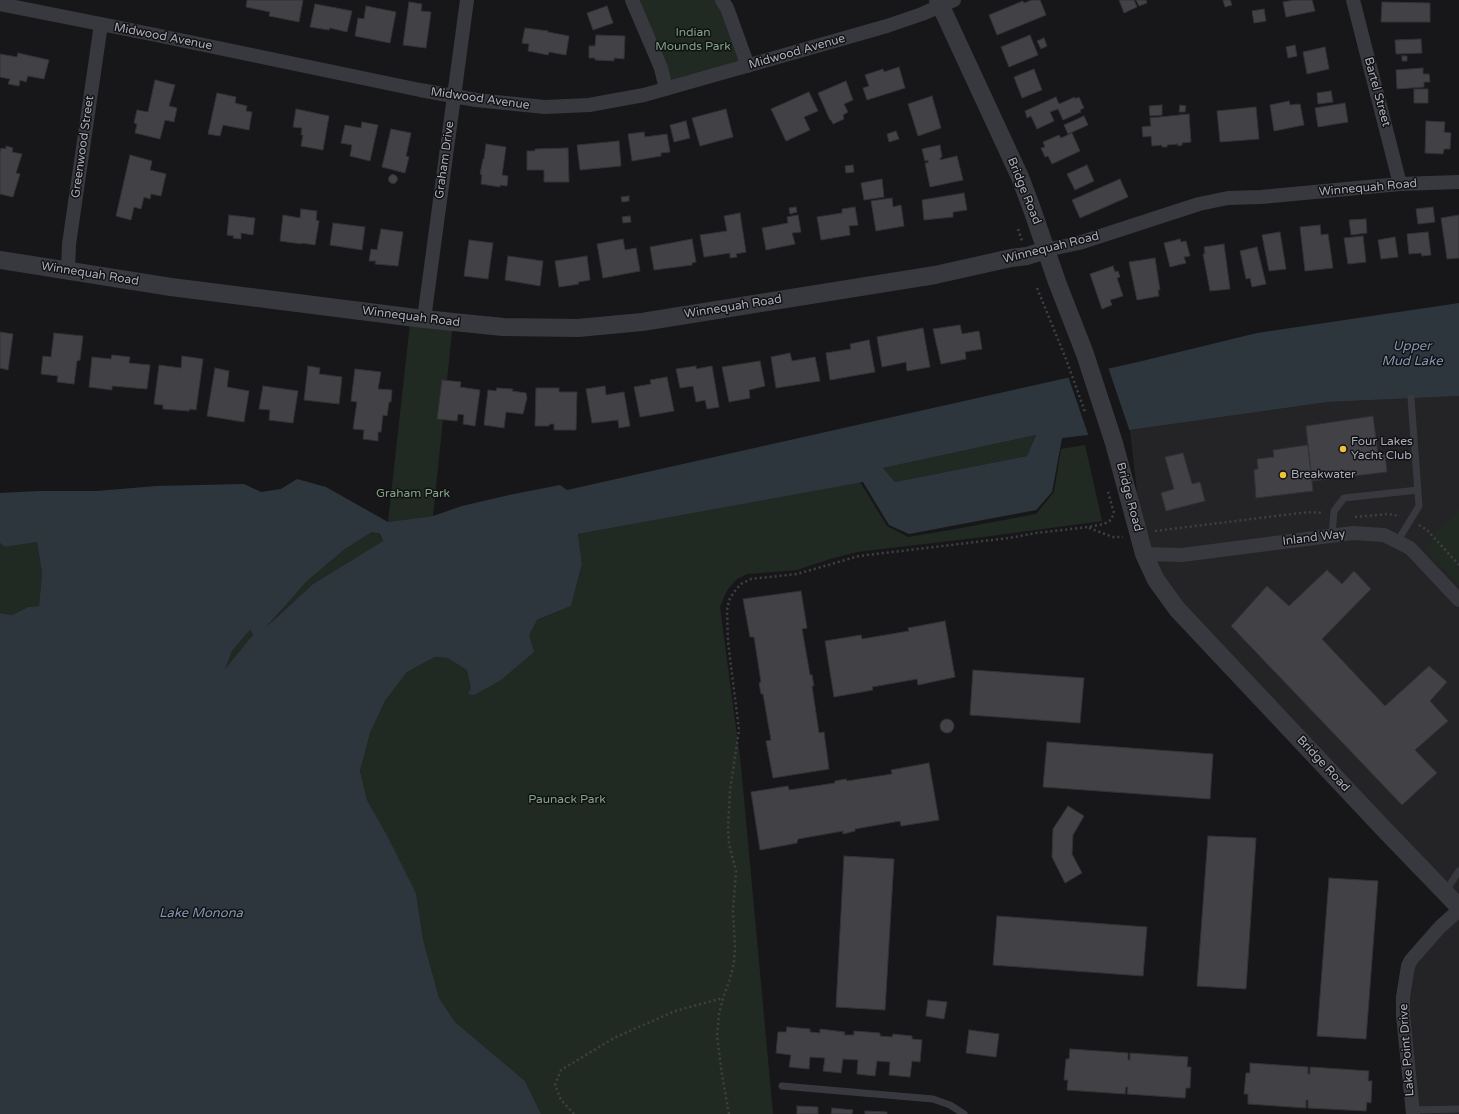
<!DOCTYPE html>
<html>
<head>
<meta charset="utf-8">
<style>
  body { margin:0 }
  canvas { display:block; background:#171719 }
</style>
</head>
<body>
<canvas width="1459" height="1114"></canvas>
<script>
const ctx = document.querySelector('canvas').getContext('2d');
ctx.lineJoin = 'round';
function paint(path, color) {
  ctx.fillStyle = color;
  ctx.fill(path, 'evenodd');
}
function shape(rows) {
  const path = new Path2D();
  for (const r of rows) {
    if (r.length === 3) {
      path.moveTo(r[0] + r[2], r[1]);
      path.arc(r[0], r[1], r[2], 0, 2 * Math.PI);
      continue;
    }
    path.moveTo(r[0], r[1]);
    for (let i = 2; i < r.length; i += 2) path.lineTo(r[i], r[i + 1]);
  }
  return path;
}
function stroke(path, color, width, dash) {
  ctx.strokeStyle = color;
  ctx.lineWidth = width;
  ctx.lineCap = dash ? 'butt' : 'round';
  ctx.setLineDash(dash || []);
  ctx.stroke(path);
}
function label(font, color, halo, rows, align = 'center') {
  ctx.font = font + ' "Varela Round",sans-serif';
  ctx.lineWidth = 3;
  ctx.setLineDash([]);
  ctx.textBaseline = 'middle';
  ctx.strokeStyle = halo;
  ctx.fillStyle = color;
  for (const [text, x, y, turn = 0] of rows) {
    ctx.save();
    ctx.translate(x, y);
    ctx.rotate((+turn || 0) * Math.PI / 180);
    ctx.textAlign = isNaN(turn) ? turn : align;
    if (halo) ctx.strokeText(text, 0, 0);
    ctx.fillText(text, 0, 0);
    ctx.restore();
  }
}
paint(shape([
  [1459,396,1459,907,1241,676,1144,554,1130,430,1328,402],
  [1459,910,1459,1114,1413,1114,1403,1015,1411,960]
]), '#242326');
paint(shape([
  [632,0,722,0,748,66,666,89],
  [453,322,433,516,388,522,410,324],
  [1036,435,1027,456,895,482,883,468],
  [1085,445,1102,521,991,536,857,552,830,559,797,570,747,574,737,579,728,589,724,597,720,607,741,766,773,1114,541,1114,525,1081,455,1022,439,998,423,939,416,893,387,835,367,800,360,771,370,733,385,701,407,672,435,657,449,658,571,606,582,564,578,534,860,482,887,526,908,537,956,529,1036,514,1054,492,1061,449],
  [1459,510,1459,584,1434,560,1426,549,1436,532],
  [372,532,379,534,383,541,313,584,260,632,307,581,345,549],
  [37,542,42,573,39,606,28,607,12,615,0,613,0,543,5,547],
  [250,630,253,636,224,670,232,651]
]), '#212923');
paint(shape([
  [1459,303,1459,396,1328,402,1130,430,1062,438,1052,492,1036,510,909,534,889,525,863,482,578,534,582,564,571,606,537,620,529,635,534,652,501,680,474,695,468,694,471,688,467,670,448,658,435,657,407,672,385,701,370,733,360,771,367,800,387,835,416,893,423,939,439,998,455,1022,525,1081,541,1114,0,1114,0,613,12,615,28,607,39,606,42,573,37,542,5,547,0,543,0,493,39,491,97,491,156,486,244,484,261,492,281,489,297,479,326,487,388,522,433,516,462,506,509,495,560,485,567,490,1138,362,1257,333],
  [1036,435,1027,456,895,482,883,468],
  [372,532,380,534,383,541,313,584,265,628,307,581,345,549],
  [250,630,253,635,225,669,232,651]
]), '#2d353d');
paint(shape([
  [1108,367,1130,432,1089,437,1068,376]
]), '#171719');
const building = shape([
  [247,0,303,0,299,22,269,16,270,12,246,7,247,0],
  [1032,0,1040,0,1046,15,997,35,989,15,1023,1,1024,3,1032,0],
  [1119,0,1134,0,1137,7,1124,13,1119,0],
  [1136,0,1146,0,1147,3,1139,6,1136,0],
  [1223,0,1230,0,1232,5,1225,7,1223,0],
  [1294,0,1312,0,1315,11,1286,17,1283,2,1294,0],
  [409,2,422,4,421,11,431,12,426,48,403,45,409,2],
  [1382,2,1430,3,1430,22,1381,22,1382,2],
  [315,4,352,11,347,32,330,28,329,30,310,27,315,4],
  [366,6,396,12,390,43,355,36,358,18,364,19,366,6],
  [607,6,613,23,593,30,587,13,607,6],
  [1264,9,1266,21,1254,23,1252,11,1264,9],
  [525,28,548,31,548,32,569,36,566,55,549,52,548,55,528,51,529,44,522,43,525,28],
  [596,35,625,36,624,59,614,58,614,61,595,60,595,58,589,58,589,46,595,46,596,35],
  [1030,35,1038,55,1009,67,1001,47,1030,35],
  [1044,38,1047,46,1041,49,1037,41,1044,38],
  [1421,39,1422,53,1396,54,1395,40,1421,39],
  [1295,45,1297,56,1288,58,1286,47,1295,45],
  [1325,47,1329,69,1307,74,1303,52,1325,47],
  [18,53,49,60,44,79,28,76,26,82,20,80,19,86,8,84,10,79,0,77,0,54,17,57,18,53],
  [1402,56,1407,56,1407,61,1402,61,1402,56],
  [899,67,905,88,867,100,863,88,869,86,865,75,883,69,884,72,899,67],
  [1423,68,1423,74,1429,74,1430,82,1424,82,1424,87,1397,89,1396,70,1423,68],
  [1034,69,1042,90,1022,98,1014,77,1034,69],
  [155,80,175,85,169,106,177,108,174,122,165,120,160,139,135,133,137,124,134,123,137,110,148,112,155,80],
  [846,81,853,100,844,104,848,112,843,115,844,119,833,124,831,120,830,120,818,93,846,81],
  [1414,89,1428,89,1428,103,1414,103,1414,89],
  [1331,91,1333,102,1318,104,1317,93,1331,91],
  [809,92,818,111,804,117,810,130,786,141,771,109,809,92],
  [217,93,236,97,235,103,247,106,246,111,252,112,249,130,223,125,220,136,208,134,217,93],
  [932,96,941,128,918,136,908,104,932,96],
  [1056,97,1059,104,1075,97,1075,99,1079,97,1084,108,1080,110,1081,112,1063,120,1058,109,1050,112,1054,121,1037,129,1031,116,1027,118,1025,111,1056,97],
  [1289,101,1290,105,1300,104,1304,125,1274,131,1270,105,1289,101],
  [1345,103,1348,122,1318,127,1315,108,1345,103],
  [1162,105,1162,115,1150,116,1149,106,1162,105],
  [1180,105,1186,106,1185,112,1179,112,1180,105],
  [1256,107,1259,139,1220,142,1217,111,1256,107],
  [296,109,329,116,323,150,301,146,303,135,301,135,302,128,293,127,296,109],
  [726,109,733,137,700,146,692,118,726,109],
  [1189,114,1191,142,1182,143,1182,145,1178,146,1178,144,1167,145,1167,147,1162,147,1162,145,1152,146,1151,136,1143,137,1142,127,1151,126,1150,118,1189,114],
  [1084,116,1088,125,1068,134,1064,125,1084,116],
  [686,121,690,138,674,142,670,125,686,121],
  [1426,121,1445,122,1444,132,1451,133,1450,149,1444,149,1443,154,1425,153,1426,121],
  [362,122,378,125,370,161,350,156,352,145,341,143,345,125,361,128,362,122],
  [391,129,411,133,406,156,409,157,405,173,382,167,391,129],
  [896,131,899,139,889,142,887,134,896,131],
  [644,132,645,137,667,134,670,152,661,153,661,156,632,161,628,134,644,132],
  [1072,133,1080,151,1052,164,1048,156,1045,157,1041,148,1045,147,1043,142,1059,135,1061,138,1072,133],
  [619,141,621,166,580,170,577,145,619,141],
  [486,144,506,147,502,175,508,176,507,186,500,185,500,187,481,184,482,175,480,174,483,159,484,159,486,144],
  [940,145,942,157,940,158,940,160,957,156,963,180,930,187,925,163,928,163,928,160,925,161,922,149,940,145],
  [6,146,13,148,12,152,22,154,16,173,20,174,13,197,0,194,0,153,1,148,6,149,6,146],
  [568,148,569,182,544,182,544,170,527,170,527,151,535,151,535,149,568,148],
  [130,155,152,161,150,170,166,174,161,196,151,194,150,199,144,197,141,209,134,207,131,220,116,216,130,155],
  [853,165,854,172,846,173,845,166,853,165],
  [1087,165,1094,181,1075,190,1067,174,1087,165],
  [393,179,4.5],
  [882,179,884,197,864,200,861,183,882,179],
  [1120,179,1128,197,1080,218,1072,200,1120,179],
  [964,193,967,210,953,212,953,217,924,220,922,200,964,193],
  [629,196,629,201,622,202,621,197,629,196],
  [892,198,893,207,901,205,904,226,876,231,871,201,892,198],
  [796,207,797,212,790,214,789,208,796,207],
  [855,207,858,225,849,226,850,235,821,240,817,217,842,213,842,209,855,207],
  [1433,207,1435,222,1418,224,1416,209,1433,207],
  [301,209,317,211,316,220,319,221,315,245,302,243,302,244,280,241,283,215,300,218,301,209],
  [740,213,746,252,736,254,737,257,730,258,730,253,704,257,700,235,727,231,724,216,740,213],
  [229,215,255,218,253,235,241,233,241,239,233,238,234,236,227,235,229,215],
  [798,215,801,232,792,233,795,244,766,250,762,228,788,223,787,217,798,215],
  [1459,215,1459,258,1447,259,1441,218,1459,215],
  [630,216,631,222,623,223,622,217,630,216],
  [1366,219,1367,233,1351,235,1349,220,1366,219],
  [333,223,365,227,362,250,330,245,333,223],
  [1320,225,1321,235,1328,234,1333,268,1305,271,1300,227,1320,225],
  [381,229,403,232,398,266,375,264,376,261,369,261,371,249,377,250,381,229],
  [1280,232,1286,269,1269,271,1262,235,1280,232],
  [1428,232,1431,255,1422,256,1421,253,1409,254,1407,234,1428,232],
  [1363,236,1366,262,1348,264,1344,238,1363,236],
  [1395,237,1398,257,1381,259,1378,240,1395,237],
  [623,239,625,250,636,248,640,271,603,278,597,244,623,239],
  [692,239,696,262,692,263,692,265,654,270,650,247,692,239],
  [1180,239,1181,242,1186,241,1190,256,1184,257,1186,263,1170,267,1164,243,1180,239],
  [469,240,493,243,488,279,464,276,469,240],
  [1224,244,1230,289,1210,291,1203,254,1205,254,1204,247,1224,244],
  [1257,247,1266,284,1252,287,1250,278,1246,279,1240,251,1257,247],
  [508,256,543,261,540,286,505,280,508,256],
  [587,256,590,280,578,282,579,284,559,287,555,261,587,256],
  [1155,258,1160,290,1158,290,1159,296,1137,300,1129,262,1155,258],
  [1113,266,1115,272,1118,271,1120,277,1117,278,1123,296,1110,300,1112,305,1102,309,1090,274,1113,266],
  [960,325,962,334,979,331,982,349,965,352,966,359,941,364,933,329,960,325],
  [923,328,930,367,907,371,906,362,882,367,877,337,923,328],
  [0,332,13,334,8,370,0,368,0,332],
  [54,333,83,336,80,360,77,361,74,384,57,382,58,376,41,374,43,356,51,357,54,333],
  [869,340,875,372,830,380,826,353,851,349,850,344,869,340],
  [790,353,792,361,815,357,820,381,776,388,771,357,790,353],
  [112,355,130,357,129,363,150,365,147,389,112,386,112,390,89,387,92,357,111,359,112,355],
  [182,356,203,359,196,410,190,409,189,411,163,409,163,405,154,404,159,365,181,368,182,356],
  [760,361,765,386,749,390,750,398,729,402,722,367,760,361],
  [308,366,320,368,319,374,342,377,339,404,304,400,308,366],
  [696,366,696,369,712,366,719,407,707,409,705,400,696,402,693,386,680,388,676,369,696,366],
  [215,368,229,371,227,387,249,391,244,422,207,416,215,368],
  [355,369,381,372,378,389,392,390,391,402,389,402,387,416,383,415,381,432,378,432,378,441,363,439,364,430,353,429,357,402,351,401,355,369],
  [667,377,674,411,640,417,634,387,651,384,650,380,667,377],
  [442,380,461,382,460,387,480,390,475,426,463,424,464,415,458,414,457,421,437,419,442,380],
  [263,386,298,391,293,423,269,420,270,410,259,409,263,386],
  [605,386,606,395,624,392,630,426,619,428,618,420,592,423,586,389,605,386],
  [497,388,513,389,512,391,526,393,527,398,523,414,506,412,504,428,484,425,488,390,496,391,497,388],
  [536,388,559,388,559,392,577,392,576,430,554,430,554,424,550,424,549,426,535,426,536,388],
  [1373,416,1378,454,1385,454,1387,472,1312,481,1306,426,1373,416],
  [1308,445,1313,491,1256,498,1254,470,1258,469,1257,459,1274,457,1273,450,1308,445],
  [1183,453,1192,484,1200,482,1205,501,1166,511,1161,493,1174,489,1165,457,1183,453],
  [1327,570,1342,584,1354,571,1371,589,1322,639,1385,706,1429,666,1447,682,1430,701,1448,721,1415,750,1437,773,1402,805,1231,626,1267,586,1289,606,1327,570],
  [801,591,807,628,802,629,810,675,812,675,814,686,812,686,819,733,824,732,829,769,773,778,766,741,771,740,763,694,761,694,759,683,761,682,754,637,750,637,743,599,801,591],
  [945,621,955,677,918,685,917,679,872,687,873,690,834,697,825,641,861,635,862,639,909,631,908,628,945,621],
  [973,670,1084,678,1080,723,970,715,973,670],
  [947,726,7],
  [1047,742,1213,754,1210,799,1043,787,1047,742],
  [929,763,939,820,901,826,900,821,855,829,855,831,843,834,843,831,798,839,797,843,760,850,751,792,788,786,789,790,835,783,835,781,846,779,847,781,892,774,891,770,929,763],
  [1068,806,1084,816,1073,835,1072,854,1082,873,1065,883,1052,857,1053,829,1068,806],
  [1208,836,1256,838,1246,989,1197,986,1208,836],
  [844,856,894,859,885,1010,836,1007,844,856],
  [1329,878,1378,881,1366,1039,1317,1036,1329,878],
  [997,916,1147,927,1143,976,993,965,997,916],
  [928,1000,947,1002,944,1019,926,1016,928,1000],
  [787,1027,810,1029,810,1032,820,1033,820,1029,845,1032,844,1035,854,1035,854,1031,880,1033,880,1036,892,1037,893,1034,912,1036,912,1039,922,1040,920,1062,912,1061,910,1077,889,1075,890,1062,877,1061,875,1076,857,1074,858,1060,843,1059,841,1073,823,1071,825,1058,810,1057,809,1069,789,1067,791,1055,776,1053,778,1032,786,1032,787,1027],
  [969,1030,999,1034,996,1057,966,1053,969,1030],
  [1070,1049,1128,1053,1128,1060,1130,1060,1130,1053,1188,1057,1187,1067,1191,1067,1190,1088,1186,1088,1185,1098,1127,1094,1128,1087,1126,1087,1125,1094,1067,1090,1068,1080,1064,1080,1066,1059,1069,1059,1070,1049],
  [1250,1063,1308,1067,1308,1074,1310,1074,1310,1067,1369,1071,1368,1081,1372,1081,1371,1103,1367,1102,1366,1111,1308,1108,1308,1100,1306,1100,1306,1108,1248,1104,1248,1094,1244,1094,1246,1073,1250,1073,1250,1063],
  [797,1106,818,1107,818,1114,797,1114,797,1106],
  [832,1108,853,1110,852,1114,831,1114,832,1108],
  [865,1111,887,1112,887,1114,865,1114,865,1111]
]);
paint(building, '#424246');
stroke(building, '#323135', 1);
stroke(shape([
  [1018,229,1022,241],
  [1037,288,1066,359,1085,412],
  [1355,517,1388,514,1400,516],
  [1419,525,1427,530,1459,565],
  [1089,528,1113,537,1123,537],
  [1155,531,1300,513,1311,512,1323,513],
  [574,1114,561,1100,555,1085,561,1070,614,1038,675,1011,723,998],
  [729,1114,722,1075,717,1036,719,1014,723,998,730,979,734,962,735,946,733,911,736,871,729,844,728,829,730,790,739,730,728,642,727,610,729,600,734,592,741,584,751,579,797,574,859,556,1009,538,1036,533,1088,527,1104,524,1111,520,1114,513,1108,492]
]), '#3e4045', 2.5, [2, 3]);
stroke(shape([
  [1332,536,1334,511,1344,498,1418,490],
  [1397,542,1419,506,1411,398],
  [1445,892,1459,871],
  [782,1086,933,1099,950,1105,964,1114],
  [1412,1110,1459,1109]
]), '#38393e', 7);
stroke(shape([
  [632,0,661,68,666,89],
  [722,0,727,8,748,66],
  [1353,0,1400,184],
  [0,4,156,35,420,90,476,100,545,107,589,105,644,95,887,26,922,14,954,0],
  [1046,250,1079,243,1199,204,1228,198,1261,197,1400,184,1459,182],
  [68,271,69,244,101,24],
  [424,319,467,0],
  [1144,554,1182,555,1353,533,1384,535,1410,548,1459,600],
  [1413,1114,1403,1015,1403,997,1408,966,1411,960,1440,927,1459,910]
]), '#38393e', 14);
stroke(shape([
  [938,0,1020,177,1033,212,1057,282,1085,354,1114,443,1144,554,1156,580,1177,609,1382,827,1459,907],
  [0,260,171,287,424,319,503,327,578,328,642,322,935,275,1011,258,1027,256,1046,250]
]), '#38393e', 18);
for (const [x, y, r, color] of [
  [1343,449,4,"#edc33b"],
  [1283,475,4,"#edc33b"]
]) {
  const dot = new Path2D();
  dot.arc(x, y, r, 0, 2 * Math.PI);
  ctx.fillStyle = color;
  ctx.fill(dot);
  stroke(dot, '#121214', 1.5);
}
label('12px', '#81a387', '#121214', [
  ["Indian",693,33],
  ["Mounds Park",693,47],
  ["Graham Park",413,494],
  ["Paunack Park",567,800]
]);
label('12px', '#aaadb9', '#121214', [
  ["Midwood Avenue",163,37,11],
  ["Midwood Avenue",797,52,-16],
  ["Bartel Street",1377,92,75],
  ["Midwood Avenue",480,99,8],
  ["Greenwood Street",83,147,-82],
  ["Graham Drive",445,160,-82],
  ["Winnequah Road",1368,188,-5],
  ["Bridge Road",1024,191,68],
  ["Winnequah Road",1051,248,-14],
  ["Winnequah Road",90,274,9],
  ["Winnequah Road",733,307,-9],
  ["Winnequah Road",411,317,7],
  ["Bridge Road",1129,497,75],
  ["Inland Way",1314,538,-7],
  ["Bridge Road",1323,764,47],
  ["Lake Point Drive",1407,1050,-94]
]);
label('12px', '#aaadb9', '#121214', [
  ["Four Lakes",1351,442],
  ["Yacht Club",1351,456],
  ["Breakwater",1291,475]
], 'left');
label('italic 13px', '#8297b3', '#121214', [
  ["Upper",1412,347],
  ["Mud Lake",1412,362],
  ["Lake Monona",201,914]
]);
</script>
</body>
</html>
